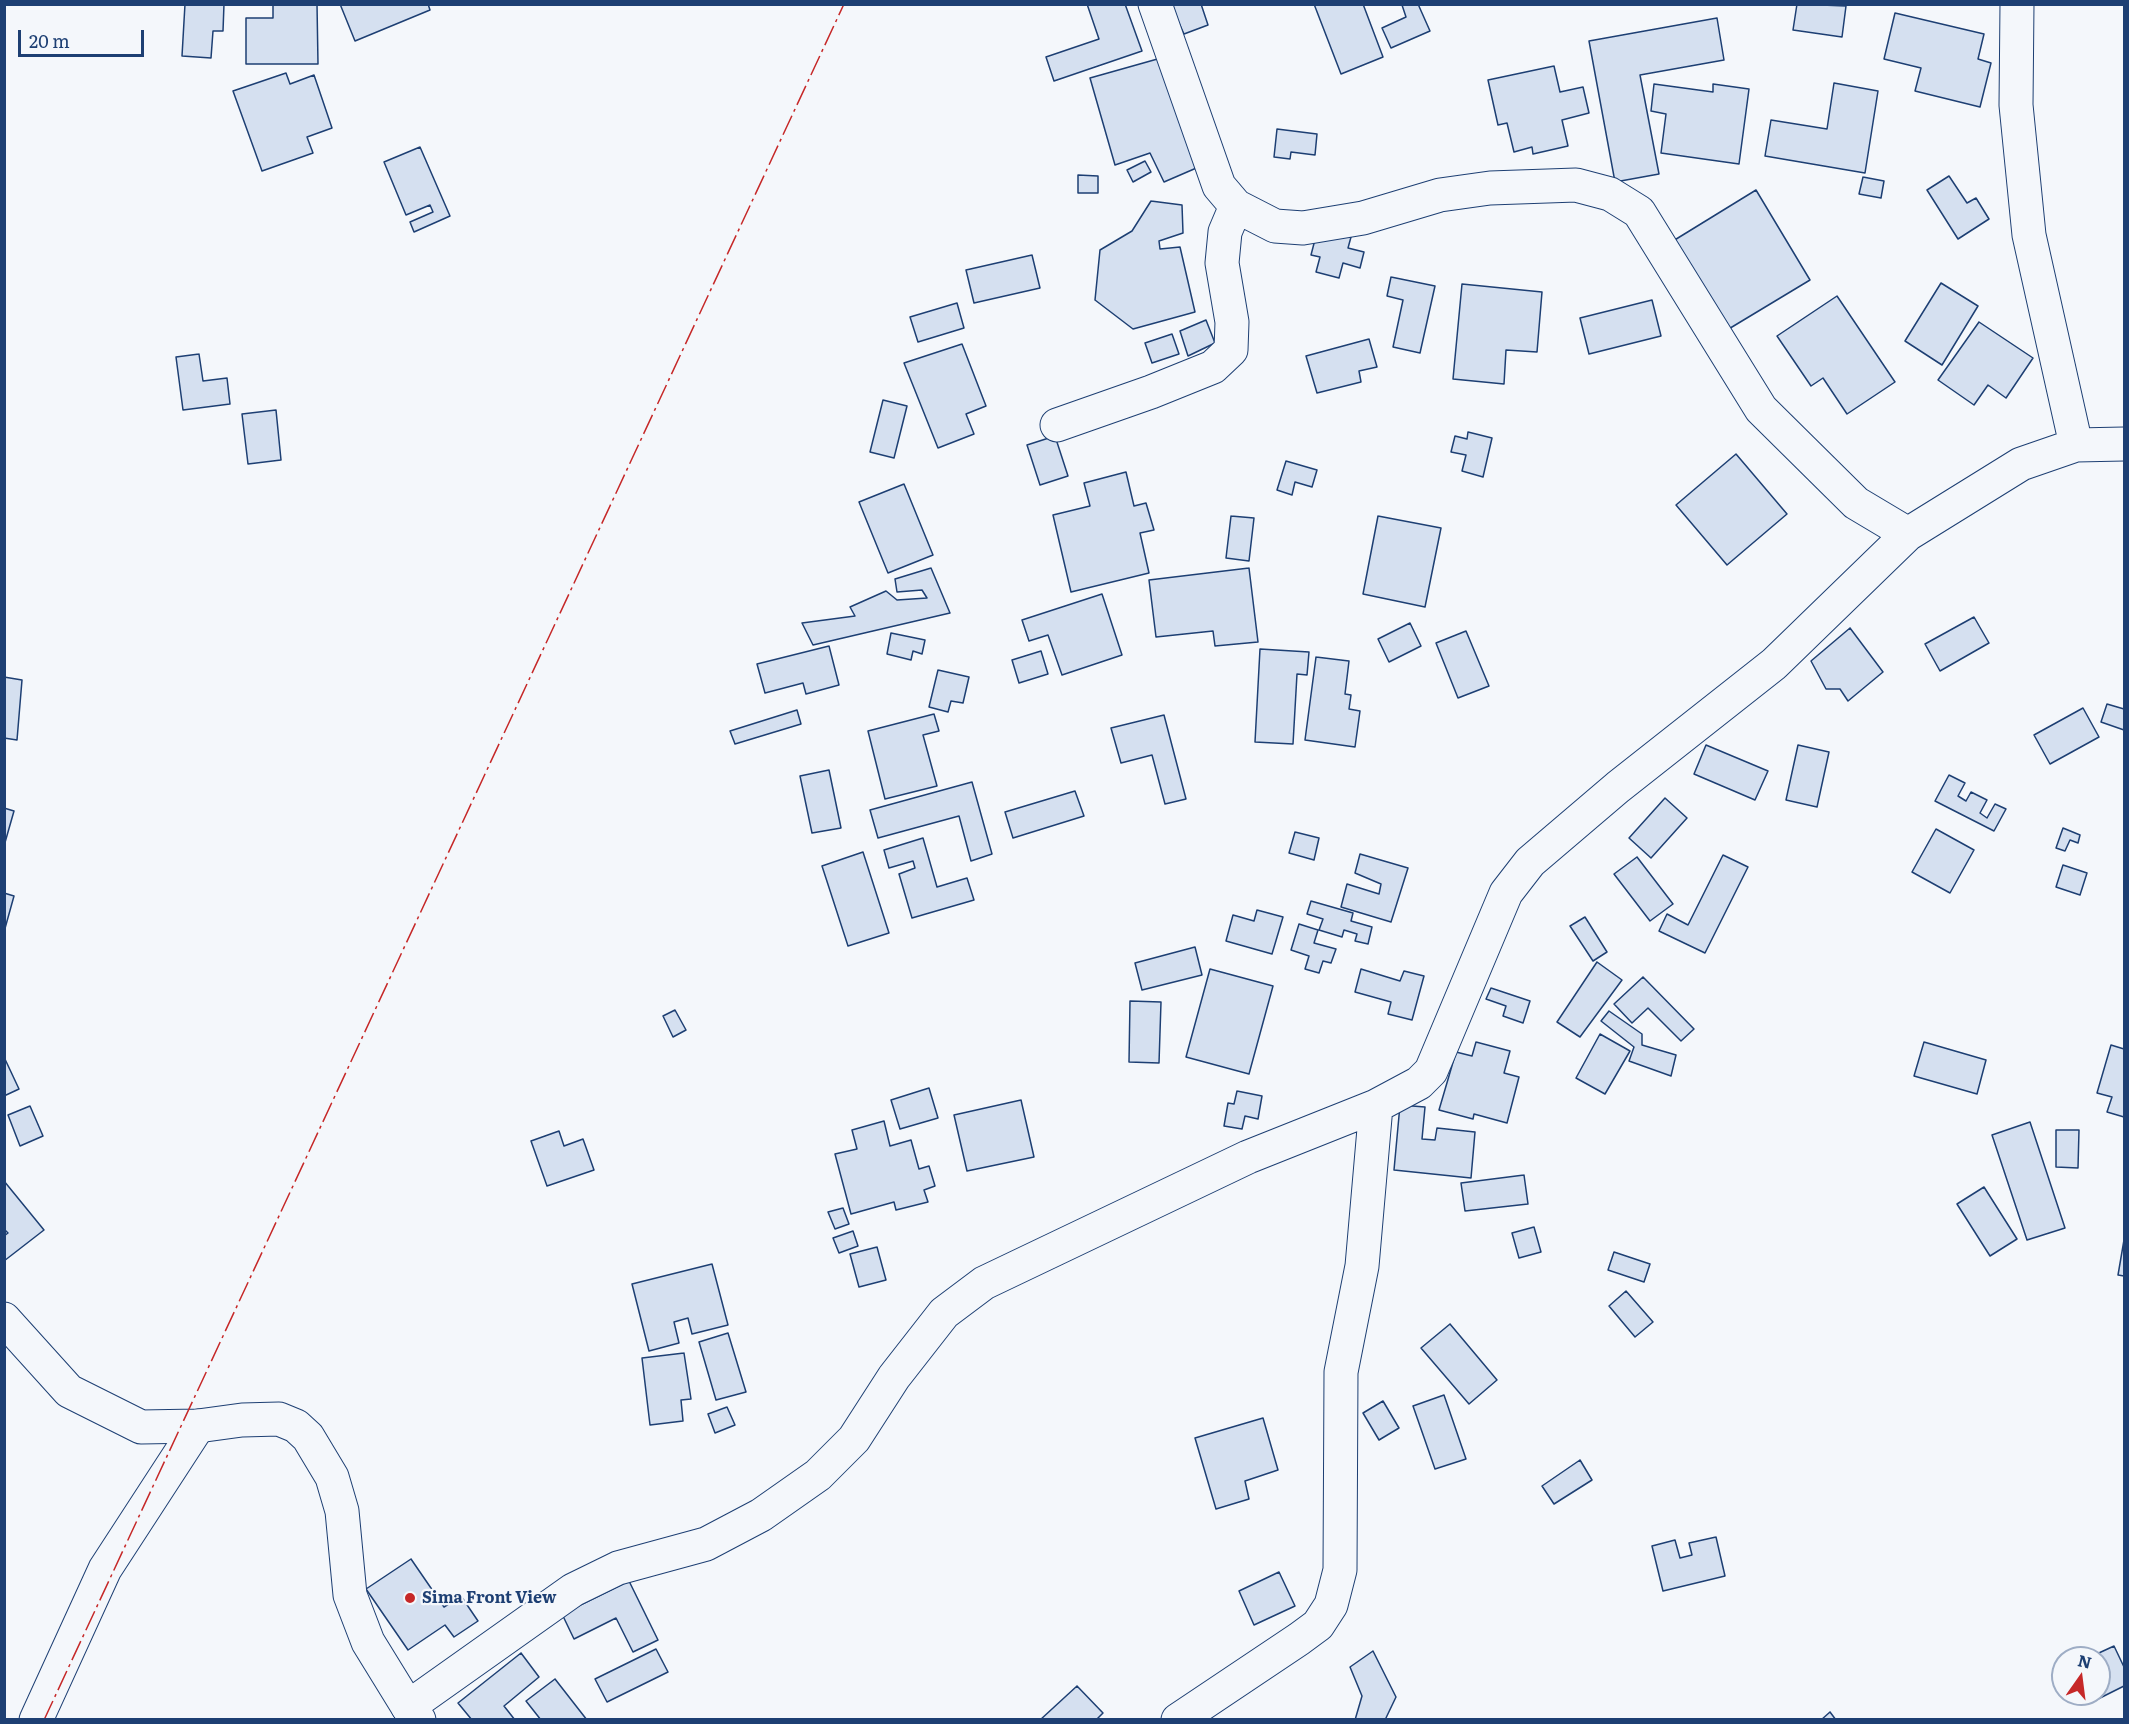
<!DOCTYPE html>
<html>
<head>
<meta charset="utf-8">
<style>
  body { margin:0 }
  #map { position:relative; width:2129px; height:1724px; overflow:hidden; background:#f4f7fb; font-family:Literata,serif }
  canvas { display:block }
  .frame { position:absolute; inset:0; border:6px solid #1d3f73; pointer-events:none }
  .north { position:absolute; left:2051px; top:1646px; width:60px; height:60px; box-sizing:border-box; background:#f4f7fb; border:2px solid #9eadc5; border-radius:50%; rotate:14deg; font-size:16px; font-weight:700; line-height:24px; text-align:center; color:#1d3f73 }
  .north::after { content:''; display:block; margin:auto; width:21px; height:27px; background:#c62828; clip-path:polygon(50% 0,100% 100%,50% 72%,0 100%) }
  .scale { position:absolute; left:18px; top:30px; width:126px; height:27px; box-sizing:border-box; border:3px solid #1d3f73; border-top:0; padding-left:8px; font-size:18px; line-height:21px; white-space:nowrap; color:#1d3f73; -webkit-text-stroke:4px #f4f7fb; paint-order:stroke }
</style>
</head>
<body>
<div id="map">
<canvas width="2129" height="1724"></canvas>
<div class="frame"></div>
<div class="north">N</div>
<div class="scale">20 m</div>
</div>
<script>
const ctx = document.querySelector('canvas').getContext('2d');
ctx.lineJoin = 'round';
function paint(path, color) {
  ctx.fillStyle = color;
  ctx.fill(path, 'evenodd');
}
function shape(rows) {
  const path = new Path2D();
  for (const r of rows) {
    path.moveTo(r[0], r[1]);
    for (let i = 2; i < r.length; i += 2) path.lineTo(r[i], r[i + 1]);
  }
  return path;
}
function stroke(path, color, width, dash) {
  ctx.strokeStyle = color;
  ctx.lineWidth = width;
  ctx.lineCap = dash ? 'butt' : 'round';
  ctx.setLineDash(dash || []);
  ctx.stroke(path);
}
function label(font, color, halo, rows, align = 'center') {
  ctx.font = font + ' Literata,serif';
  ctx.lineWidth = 4.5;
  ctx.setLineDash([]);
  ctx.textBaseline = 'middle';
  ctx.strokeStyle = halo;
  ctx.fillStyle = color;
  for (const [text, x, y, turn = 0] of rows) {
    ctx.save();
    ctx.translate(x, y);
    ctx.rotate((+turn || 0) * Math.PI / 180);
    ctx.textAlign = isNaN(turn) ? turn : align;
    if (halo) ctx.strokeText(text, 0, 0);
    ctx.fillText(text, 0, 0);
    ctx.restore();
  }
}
const building = shape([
  [185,4,224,4,223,31,213,31,211,58,182,56,185,4],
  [273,4,317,4,318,64,246,64,246,18,273,18,273,4],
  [340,4,428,4,430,10,355,41,340,4],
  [1087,4,1125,4,1142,51,1054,81,1046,57,1099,39,1087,4],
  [1170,4,1201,4,1208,25,1184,34,1170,4],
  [1314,4,1363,4,1383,57,1341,74,1314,4],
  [1418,4,1430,31,1391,48,1382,28,1406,17,1402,5,1418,4],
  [1797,4,1846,6,1842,37,1793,30,1797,4],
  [1895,13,1984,34,1978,59,1991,63,1980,107,1915,91,1921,68,1884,59,1895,13],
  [1717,18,1724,60,1640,75,1659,174,1615,182,1589,41,1717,18],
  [1161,58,1201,166,1164,182,1150,153,1115,165,1090,78,1161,58],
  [1554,66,1560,92,1583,87,1589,113,1562,120,1568,146,1533,154,1532,147,1514,152,1507,123,1498,125,1488,80,1554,66],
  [286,73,290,84,314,75,332,128,307,137,313,153,262,171,233,91,286,73],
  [1834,83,1878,91,1865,173,1765,156,1771,120,1827,129,1834,83],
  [1654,84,1713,92,1713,84,1749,89,1739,164,1661,153,1666,114,1651,111,1654,84],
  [1277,129,1317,134,1315,155,1291,152,1290,159,1274,157,1277,129],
  [420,147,450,216,414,232,410,222,433,212,430,205,406,215,384,162,420,147],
  [1145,161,1151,172,1133,182,1127,170,1145,161],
  [1078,175,1098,176,1098,193,1078,193,1078,175],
  [1949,176,1967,203,1976,198,1989,219,1958,239,1927,190,1949,176],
  [1863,177,1884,181,1881,198,1859,194,1863,177],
  [1756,190,1810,280,1727,330,1673,241,1756,190],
  [1151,201,1182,205,1183,233,1159,241,1160,249,1180,247,1195,312,1133,329,1095,300,1100,250,1132,231,1151,201],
  [1318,228,1351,237,1348,248,1364,252,1360,268,1343,263,1339,278,1316,272,1320,257,1311,255,1318,228],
  [1032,255,1040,288,974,303,966,270,1032,255],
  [1391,277,1435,286,1420,353,1393,347,1403,300,1387,296,1391,277],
  [1941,283,1978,306,1942,365,1905,341,1941,283],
  [1462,284,1542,292,1537,352,1506,350,1504,384,1453,379,1462,284],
  [1837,296,1895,382,1847,414,1823,378,1811,386,1777,336,1837,296],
  [1652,300,1661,336,1589,354,1580,318,1652,300],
  [957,303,964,328,918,342,910,317,957,303],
  [1206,320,1215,343,1188,356,1180,331,1206,320],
  [1979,322,2033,358,2006,398,1988,385,1974,405,1938,380,1979,322],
  [1172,334,1179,354,1152,363,1145,343,1172,334],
  [1369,339,1377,367,1359,371,1361,382,1317,393,1306,356,1369,339],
  [962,344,986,406,966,414,974,434,938,448,904,363,962,344],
  [199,354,203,381,227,378,230,404,183,410,176,357,199,354],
  [883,400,907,406,894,458,870,452,883,400],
  [276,410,281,460,248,464,242,414,276,410],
  [1468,432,1492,438,1483,477,1462,471,1466,455,1451,452,1455,436,1467,439,1468,432],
  [1055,436,1068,476,1040,485,1027,445,1055,436],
  [1736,454,1787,514,1727,565,1676,505,1736,454],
  [1286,461,1317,470,1312,487,1295,482,1292,495,1277,490,1286,461],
  [1126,472,1134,506,1146,503,1154,530,1140,533,1149,573,1071,592,1053,515,1090,506,1084,483,1126,472],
  [904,484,933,555,888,573,859,502,904,484],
  [1231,516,1254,518,1249,561,1226,558,1231,516],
  [1378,516,1441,528,1425,607,1363,594,1378,516],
  [931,568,950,613,813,645,802,623,855,616,850,607,886,591,897,600,927,598,922,590,897,592,895,579,931,568],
  [1249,568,1258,642,1215,646,1213,631,1156,637,1149,580,1249,568],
  [1102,594,1122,655,1062,675,1048,635,1029,641,1022,620,1102,594],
  [1974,617,1989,643,1940,671,1925,644,1974,617],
  [1410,623,1421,646,1389,662,1378,639,1410,623],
  [1850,628,1883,672,1848,701,1840,689,1826,689,1811,661,1850,628],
  [1466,631,1489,686,1458,698,1436,643,1466,631],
  [891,633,925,640,922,654,913,651,911,660,887,654,891,633],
  [829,646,839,685,806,694,803,683,765,693,757,664,829,646],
  [1260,649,1309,652,1307,675,1297,674,1293,744,1255,742,1260,649],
  [1041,651,1048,674,1019,683,1012,660,1041,651],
  [1316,657,1349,661,1345,694,1351,695,1349,709,1360,711,1355,747,1305,740,1316,657],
  [938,670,969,677,963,703,951,701,948,712,929,707,938,670],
  [4,677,22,680,17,740,4,738,4,677],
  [2107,704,2124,709,2124,730,2101,722,2107,704],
  [2083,708,2099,737,2050,764,2034,735,2083,708],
  [797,710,801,724,735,744,730,731,797,710],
  [934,714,939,731,923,735,937,786,885,799,868,731,934,714],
  [1164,715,1186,799,1165,804,1152,755,1121,763,1111,728,1164,715],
  [1706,745,1768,771,1755,800,1694,774,1706,745],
  [1798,745,1829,752,1817,807,1786,800,1798,745],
  [829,770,841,828,812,833,800,776,829,770],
  [1949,775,1965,783,1958,796,1966,801,1971,792,1987,800,1980,813,1987,818,1995,804,2006,809,1994,831,1935,801,1949,775],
  [972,782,992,854,971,861,959,816,878,838,870,810,972,782],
  [1075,791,1084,816,1013,838,1005,812,1075,791],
  [1665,798,1687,818,1651,858,1629,838,1665,798],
  [4,808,14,811,4,846,4,808],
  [2063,828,2080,835,2078,843,2070,840,2065,851,2056,848,2063,828],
  [1936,829,1974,850,1950,893,1912,872,1936,829],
  [1295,832,1319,838,1314,860,1289,853,1295,832],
  [923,838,937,887,967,878,974,900,912,918,899,874,915,868,913,861,889,868,884,850,923,838],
  [863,852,889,933,848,946,822,866,863,852],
  [1360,854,1408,868,1391,922,1341,907,1347,884,1379,894,1381,884,1355,873,1360,854],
  [1723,855,1748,867,1705,953,1659,931,1667,914,1688,925,1723,855],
  [1637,857,1673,904,1650,921,1614,874,1637,857],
  [2063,865,2087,873,2080,895,2056,887,2063,865],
  [4,893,14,896,4,932,4,893],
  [1311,901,1353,913,1351,921,1372,927,1368,944,1355,941,1357,934,1344,930,1342,937,1319,930,1323,919,1307,914,1311,901],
  [1257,910,1283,917,1272,954,1226,941,1233,915,1254,921,1257,910],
  [1585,917,1607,952,1593,961,1570,926,1585,917],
  [1299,924,1318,930,1314,943,1336,949,1331,963,1323,961,1319,973,1305,969,1309,956,1291,950,1299,924],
  [1195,947,1202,975,1142,990,1135,963,1195,947],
  [1597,962,1622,980,1580,1037,1557,1022,1597,962],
  [1210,969,1273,986,1249,1074,1186,1057,1210,969],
  [1361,969,1400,981,1404,971,1424,976,1412,1020,1388,1014,1391,1002,1355,992,1361,969],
  [1643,977,1694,1029,1681,1041,1648,1008,1632,1023,1614,1004,1643,977],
  [1491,988,1530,1001,1523,1023,1503,1016,1506,1006,1486,999,1491,988],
  [1130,1001,1161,1002,1159,1063,1129,1062,1130,1001],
  [675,1010,686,1030,673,1037,663,1016,675,1010],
  [1609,1011,1642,1034,1642,1045,1676,1055,1671,1076,1629,1061,1634,1047,1601,1021,1609,1011],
  [1600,1034,1630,1051,1605,1094,1576,1078,1600,1034],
  [1476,1042,1510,1051,1504,1073,1519,1077,1507,1123,1474,1114,1473,1119,1439,1110,1456,1052,1472,1056,1476,1042],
  [1924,1042,1986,1060,1977,1094,1914,1076,1924,1042],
  [2111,1045,2124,1049,2124,1117,2107,1112,2112,1097,2097,1093,2111,1045],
  [4,1057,19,1089,4,1096,4,1057],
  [929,1088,938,1118,900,1129,891,1100,929,1088],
  [1237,1091,1262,1096,1258,1119,1245,1116,1242,1129,1224,1126,1228,1103,1234,1104,1237,1091],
  [1021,1100,1034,1157,967,1171,954,1115,1021,1100],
  [1400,1105,1425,1107,1422,1139,1435,1140,1437,1128,1475,1132,1471,1178,1394,1170,1400,1105],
  [30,1106,43,1136,20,1146,8,1115,30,1106],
  [884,1121,890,1146,911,1140,919,1169,929,1166,935,1186,924,1190,928,1202,896,1210,894,1202,851,1214,835,1154,857,1149,852,1130,884,1121],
  [2030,1122,2065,1228,2027,1240,1992,1135,2030,1122],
  [2056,1130,2079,1130,2078,1168,2056,1167,2056,1130],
  [559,1131,564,1146,583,1139,594,1170,547,1186,531,1141,559,1131],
  [1524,1175,1528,1204,1465,1211,1461,1183,1524,1175],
  [4,1181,44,1230,4,1261,4,1236,8,1233,4,1229,4,1181],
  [1984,1187,2017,1239,1990,1256,1957,1204,1984,1187],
  [843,1208,849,1224,835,1229,828,1212,843,1208],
  [1534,1227,1541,1252,1519,1258,1512,1233,1534,1227],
  [853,1231,858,1246,839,1253,833,1238,853,1231],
  [2124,1240,2124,1276,2118,1275,2124,1240],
  [877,1247,886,1280,859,1287,850,1254,877,1247],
  [1614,1252,1650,1264,1644,1282,1608,1270,1614,1252],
  [712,1264,728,1325,692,1334,688,1318,674,1322,679,1343,649,1351,632,1284,712,1264],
  [1626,1291,1653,1322,1635,1337,1609,1306,1626,1291],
  [1450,1324,1497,1380,1469,1404,1421,1348,1450,1324],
  [728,1333,746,1392,716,1400,699,1342,728,1333],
  [684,1353,691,1399,681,1400,683,1421,650,1425,642,1358,684,1353],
  [1444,1395,1466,1459,1435,1469,1413,1406,1444,1395],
  [1383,1401,1399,1428,1379,1440,1363,1413,1383,1401],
  [727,1407,735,1425,715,1433,708,1414,727,1407],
  [1263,1418,1278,1470,1245,1481,1249,1499,1216,1509,1195,1438,1263,1418],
  [1580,1460,1592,1480,1554,1504,1542,1486,1580,1460],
  [1716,1537,1725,1576,1663,1591,1652,1546,1675,1540,1680,1558,1692,1555,1689,1543,1716,1537],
  [411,1559,444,1607,461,1596,478,1621,454,1637,445,1625,408,1650,366,1589,411,1559],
  [1279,1572,1295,1606,1254,1625,1239,1591,1279,1572],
  [629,1581,658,1640,633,1652,616,1618,574,1639,562,1614,629,1581],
  [2114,1646,2124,1667,2124,1686,2092,1702,2089,1694,2099,1694,2099,1658,2088,1658,2114,1646],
  [656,1649,668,1672,607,1702,595,1679,656,1649],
  [1373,1651,1396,1697,1385,1720,1355,1720,1362,1696,1350,1667,1373,1651],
  [521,1653,539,1677,504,1706,515,1720,472,1720,458,1703,521,1653],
  [555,1679,587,1720,541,1720,526,1701,555,1679],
  [1077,1686,1103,1713,1096,1720,1040,1720,1077,1686],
  [1830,1712,1836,1720,1821,1720,1830,1712]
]);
paint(building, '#d5e0f0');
stroke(building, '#1d3f73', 1.5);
const minor = shape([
  [1155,4,1219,186,1236,206,1275,226,1303,228,1363,218,1440,195,1490,188,1576,185,1610,194,1639,212,1761,409,1856,503,1908,534],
  [2017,4,2016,105,2029,235,2076,445],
  [1057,425,1151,392,1213,367,1231,350,1232,322,1222,263,1225,232,1236,206],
  [408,1707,573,1590,618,1568,706,1544,761,1515,818,1475,854,1439,894,1377,944,1313,984,1283,1248,1157,1376,1106,1419,1083,1431,1071,1506,893,1530,862,1618,787,1774,664,1908,534,2021,464,2076,445,2124,444],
  [36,1720,105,1569,198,1426],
  [1178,1720,1299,1639,1318,1625,1331,1605,1340,1570,1341,1372,1362,1266,1376,1106]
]);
const tertiary = shape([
  [4,1319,69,1391,141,1427,198,1426,242,1420,279,1419,296,1426,308,1437,332,1477,342,1511,350,1595,368,1642,408,1707,419,1720]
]);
stroke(minor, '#1d3f73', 35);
stroke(tertiary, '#1d3f73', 35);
stroke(minor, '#f4f7fb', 33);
stroke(tertiary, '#f4f7fb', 33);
stroke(shape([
  [44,1720,844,4]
]), '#c62828', 1.5, [21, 4.5, 3, 4.5]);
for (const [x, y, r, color] of [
  [410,1598,6,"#c62828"]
]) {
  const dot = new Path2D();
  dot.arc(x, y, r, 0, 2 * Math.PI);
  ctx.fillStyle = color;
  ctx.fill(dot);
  stroke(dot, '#f4f7fb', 2);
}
label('bold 16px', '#1d3f73', '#f4f7fb', [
  ["Sima Front View",422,1598]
], 'left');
</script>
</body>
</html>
